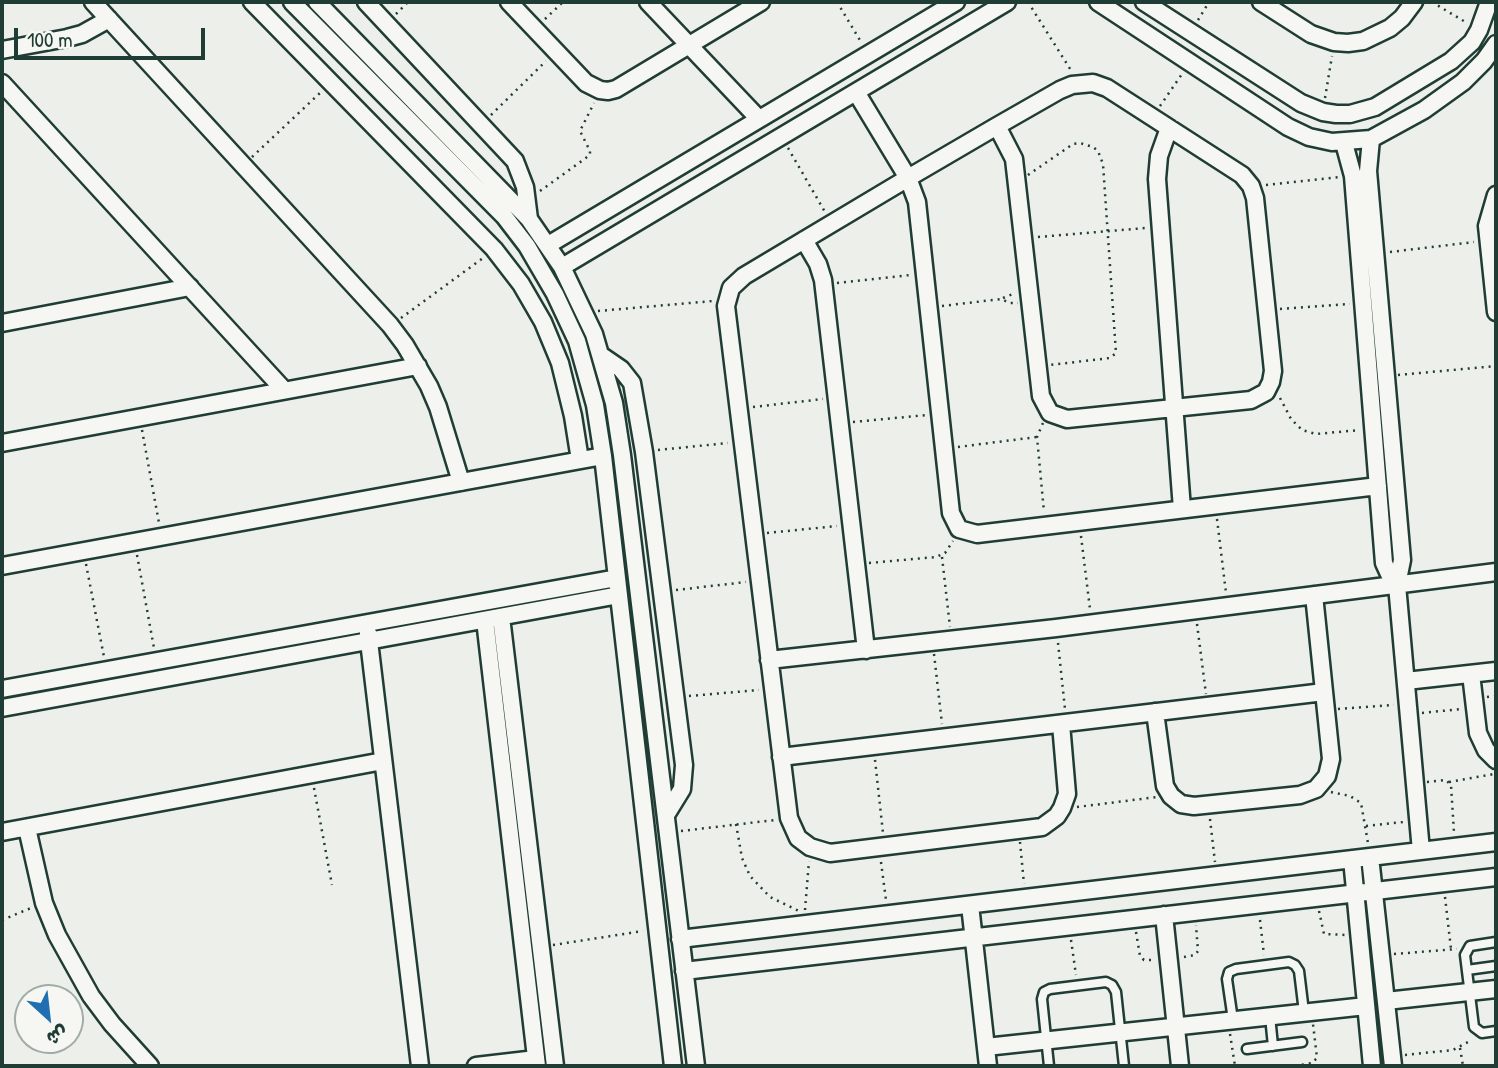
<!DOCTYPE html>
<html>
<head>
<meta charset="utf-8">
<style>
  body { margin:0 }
  #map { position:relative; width:1498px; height:1068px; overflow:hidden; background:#edefea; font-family:"Patrick Hand","Playpen Sans Arabic",sans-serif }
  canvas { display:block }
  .frame { position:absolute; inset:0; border:4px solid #1f3d34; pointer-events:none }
  .north { position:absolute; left:14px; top:984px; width:70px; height:70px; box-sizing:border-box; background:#f6f6f2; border:2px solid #a0aca6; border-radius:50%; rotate:153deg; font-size:19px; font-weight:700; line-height:28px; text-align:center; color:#1f3d34 }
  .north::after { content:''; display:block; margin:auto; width:24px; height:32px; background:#1f6fb2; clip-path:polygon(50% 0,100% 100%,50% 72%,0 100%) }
  .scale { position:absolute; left:14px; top:28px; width:191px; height:32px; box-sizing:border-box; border:4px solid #1f3d34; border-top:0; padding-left:9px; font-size:21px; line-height:24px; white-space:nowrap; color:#1f3d34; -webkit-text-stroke:5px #f6f6f2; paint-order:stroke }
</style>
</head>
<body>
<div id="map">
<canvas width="1498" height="1068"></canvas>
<div class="frame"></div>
<div class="north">ش</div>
<div class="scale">100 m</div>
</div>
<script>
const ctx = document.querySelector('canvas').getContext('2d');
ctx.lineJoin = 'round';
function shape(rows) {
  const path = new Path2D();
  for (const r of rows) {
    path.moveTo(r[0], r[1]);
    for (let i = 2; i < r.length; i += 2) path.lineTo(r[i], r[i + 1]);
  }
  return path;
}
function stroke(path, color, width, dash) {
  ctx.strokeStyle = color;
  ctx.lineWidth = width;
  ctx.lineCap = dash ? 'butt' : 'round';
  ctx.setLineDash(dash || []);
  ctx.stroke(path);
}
const lane = shape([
  [1496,942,1470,946,1465,955,1474,1027,1482,1033,1496,1031],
  [1467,970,1496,966],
  [1270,1016,1273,1046],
  [1233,1020,1227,979,1229,972,1236,969,1289,962,1295,965,1299,971,1304,1012],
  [1247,1049,1302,1042],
  [1049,1066,1042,999,1044,992,1050,989,1106,982,1112,985,1116,992,1124,1066]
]);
const street = shape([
  [93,2,390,325,405,345,429,386,438,407,461,482],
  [252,2,494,249,521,284,543,322,560,363,573,416,580,460],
  [292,2,504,216,527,246,555,294,577,341,595,405,603,456,673,1066],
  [317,2,529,219,562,267,594,334,614,403,622,455,696,1066],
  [366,2,515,161,525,187,529,219],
  [509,2,586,83,600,90,608,91,616,89,761,2],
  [648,2,759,119],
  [1098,2,1288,127,1309,137,1332,142,1371,139,1424,110,1463,82,1484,61,1496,44],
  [1144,2,1301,103,1323,112,1336,114,1350,114,1375,107,1451,61,1472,42,1479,30,1489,2],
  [1261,2,1311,34,1334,42,1348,43,1363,41,1390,28,1402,18,1414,2],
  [2,50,67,38,82,34,109,19],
  [2,83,284,390],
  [856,92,908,178,917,202,951,513,959,529,977,534,1378,486],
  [997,126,1014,159,1041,396,1050,413,1067,419,1251,400,1266,392,1271,382,1273,371,1255,198,1251,186,1242,175,1107,88,1093,83,1072,85,1060,90,997,126,908,178,744,276,731,288,726,306,789,818,798,838,810,847,830,853,1042,827,1057,816,1062,808,1067,794,1061,724],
  [1169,128,1159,156,1157,179,1182,509],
  [1371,139,1368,171,1402,560,1397,585,1421,851],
  [1344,143,1353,176,1384,563,1389,574,1397,585],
  [1496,195,1487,226,1496,312],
  [804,240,818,264,823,280,866,650],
  [548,245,956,2],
  [562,267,1007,2],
  [2,323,190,287],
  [602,356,621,369,632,383,644,452,684,765,682,789,666,815],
  [2,443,418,366],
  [2,566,603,456],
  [501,617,555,1066],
  [485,620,537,1066],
  [368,633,420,1066],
  [769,660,1056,628,1496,572],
  [1471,674,1478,733,1486,750,1496,760],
  [1406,681,1496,671],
  [2,689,617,578],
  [2,708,619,595],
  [1155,712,1165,786,1171,796,1181,804,1194,806,1300,795,1316,789,1327,776,1331,759,1314,595],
  [781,757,1324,692],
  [27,828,44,903,57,935,91,996,112,1024,150,1066],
  [2,832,383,761],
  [1370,857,1393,1066],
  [1352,859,1372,1066],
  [970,905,988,1066],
  [1164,915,1180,1066],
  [680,939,1496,842],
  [684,971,1496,877],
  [1386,1001,1496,989],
  [986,1047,1366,1006],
  [476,1066,536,1059]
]);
stroke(lane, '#1f3d34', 13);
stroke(street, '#1f3d34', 21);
stroke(shape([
  [837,2,861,42],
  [1028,2,1072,72],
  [1432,2,1467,23],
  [396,14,408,2],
  [545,19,563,2],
  [1198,20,1209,2],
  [1325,98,1332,56],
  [1160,106,1182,74],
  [491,115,546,61],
  [788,148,825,212],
  [252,157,321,92],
  [1028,175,1073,144,1080,143,1093,147,1098,151,1103,164,1116,353,1110,358,1050,365],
  [1266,185,1340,177],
  [540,191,590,155,590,151,580,131,594,103],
  [1038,237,1146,228],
  [1390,252,1474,242],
  [837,283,910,275],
  [1003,298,1015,293],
  [942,306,1001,299,1010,303,1018,303],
  [1280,309,1350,304],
  [598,311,713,301],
  [401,318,483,258],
  [1398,375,1496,366],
  [1280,398,1291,419,1302,430,1316,434,1360,430],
  [753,407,823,399],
  [853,422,927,415],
  [1043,423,1037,437,1044,512],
  [142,430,159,523],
  [958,447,1037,437],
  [658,450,728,443],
  [1217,519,1226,593],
  [767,533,837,526],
  [1081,536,1090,609],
  [137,555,154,648],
  [942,557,950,627],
  [869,563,936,557,945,553,953,541],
  [86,564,104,657],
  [676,590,746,582],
  [1197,624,1206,694],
  [1058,643,1065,709],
  [934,654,942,724],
  [689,696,759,690],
  [1487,697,1496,696],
  [1338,709,1394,705],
  [1422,713,1461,709],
  [875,760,883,833],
  [1427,782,1446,780,1451,785,1454,833],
  [1449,782,1494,774],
  [314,788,332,885],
  [1331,792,1350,796,1361,803,1368,843],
  [1077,807,1157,797],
  [1210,819,1215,862],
  [736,824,742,858,750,876,770,897,799,911],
  [1366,826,1404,822],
  [681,831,775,820],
  [1020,842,1024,884],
  [881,862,886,900],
  [1445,897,1451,949],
  [805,910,809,861],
  [1319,911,1324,934,1346,935],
  [2,920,31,908],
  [1260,920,1264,955],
  [1136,932,1140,956,1144,960,1156,960],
  [1071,940,1076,975],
  [553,945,643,931],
  [1394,954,1457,949],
  [1184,957,1195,955,1198,951,1196,925],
  [1230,1034,1235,1066],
  [1460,1048,1463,1066],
  [1405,1055,1453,1050,1472,1040],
  [1295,1066,1312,1063,1317,1058,1313,1024]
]), '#1f3d34', 2.5, [2, 5]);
stroke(lane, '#f6f6f2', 8);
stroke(street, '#f6f6f2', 16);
</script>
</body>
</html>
